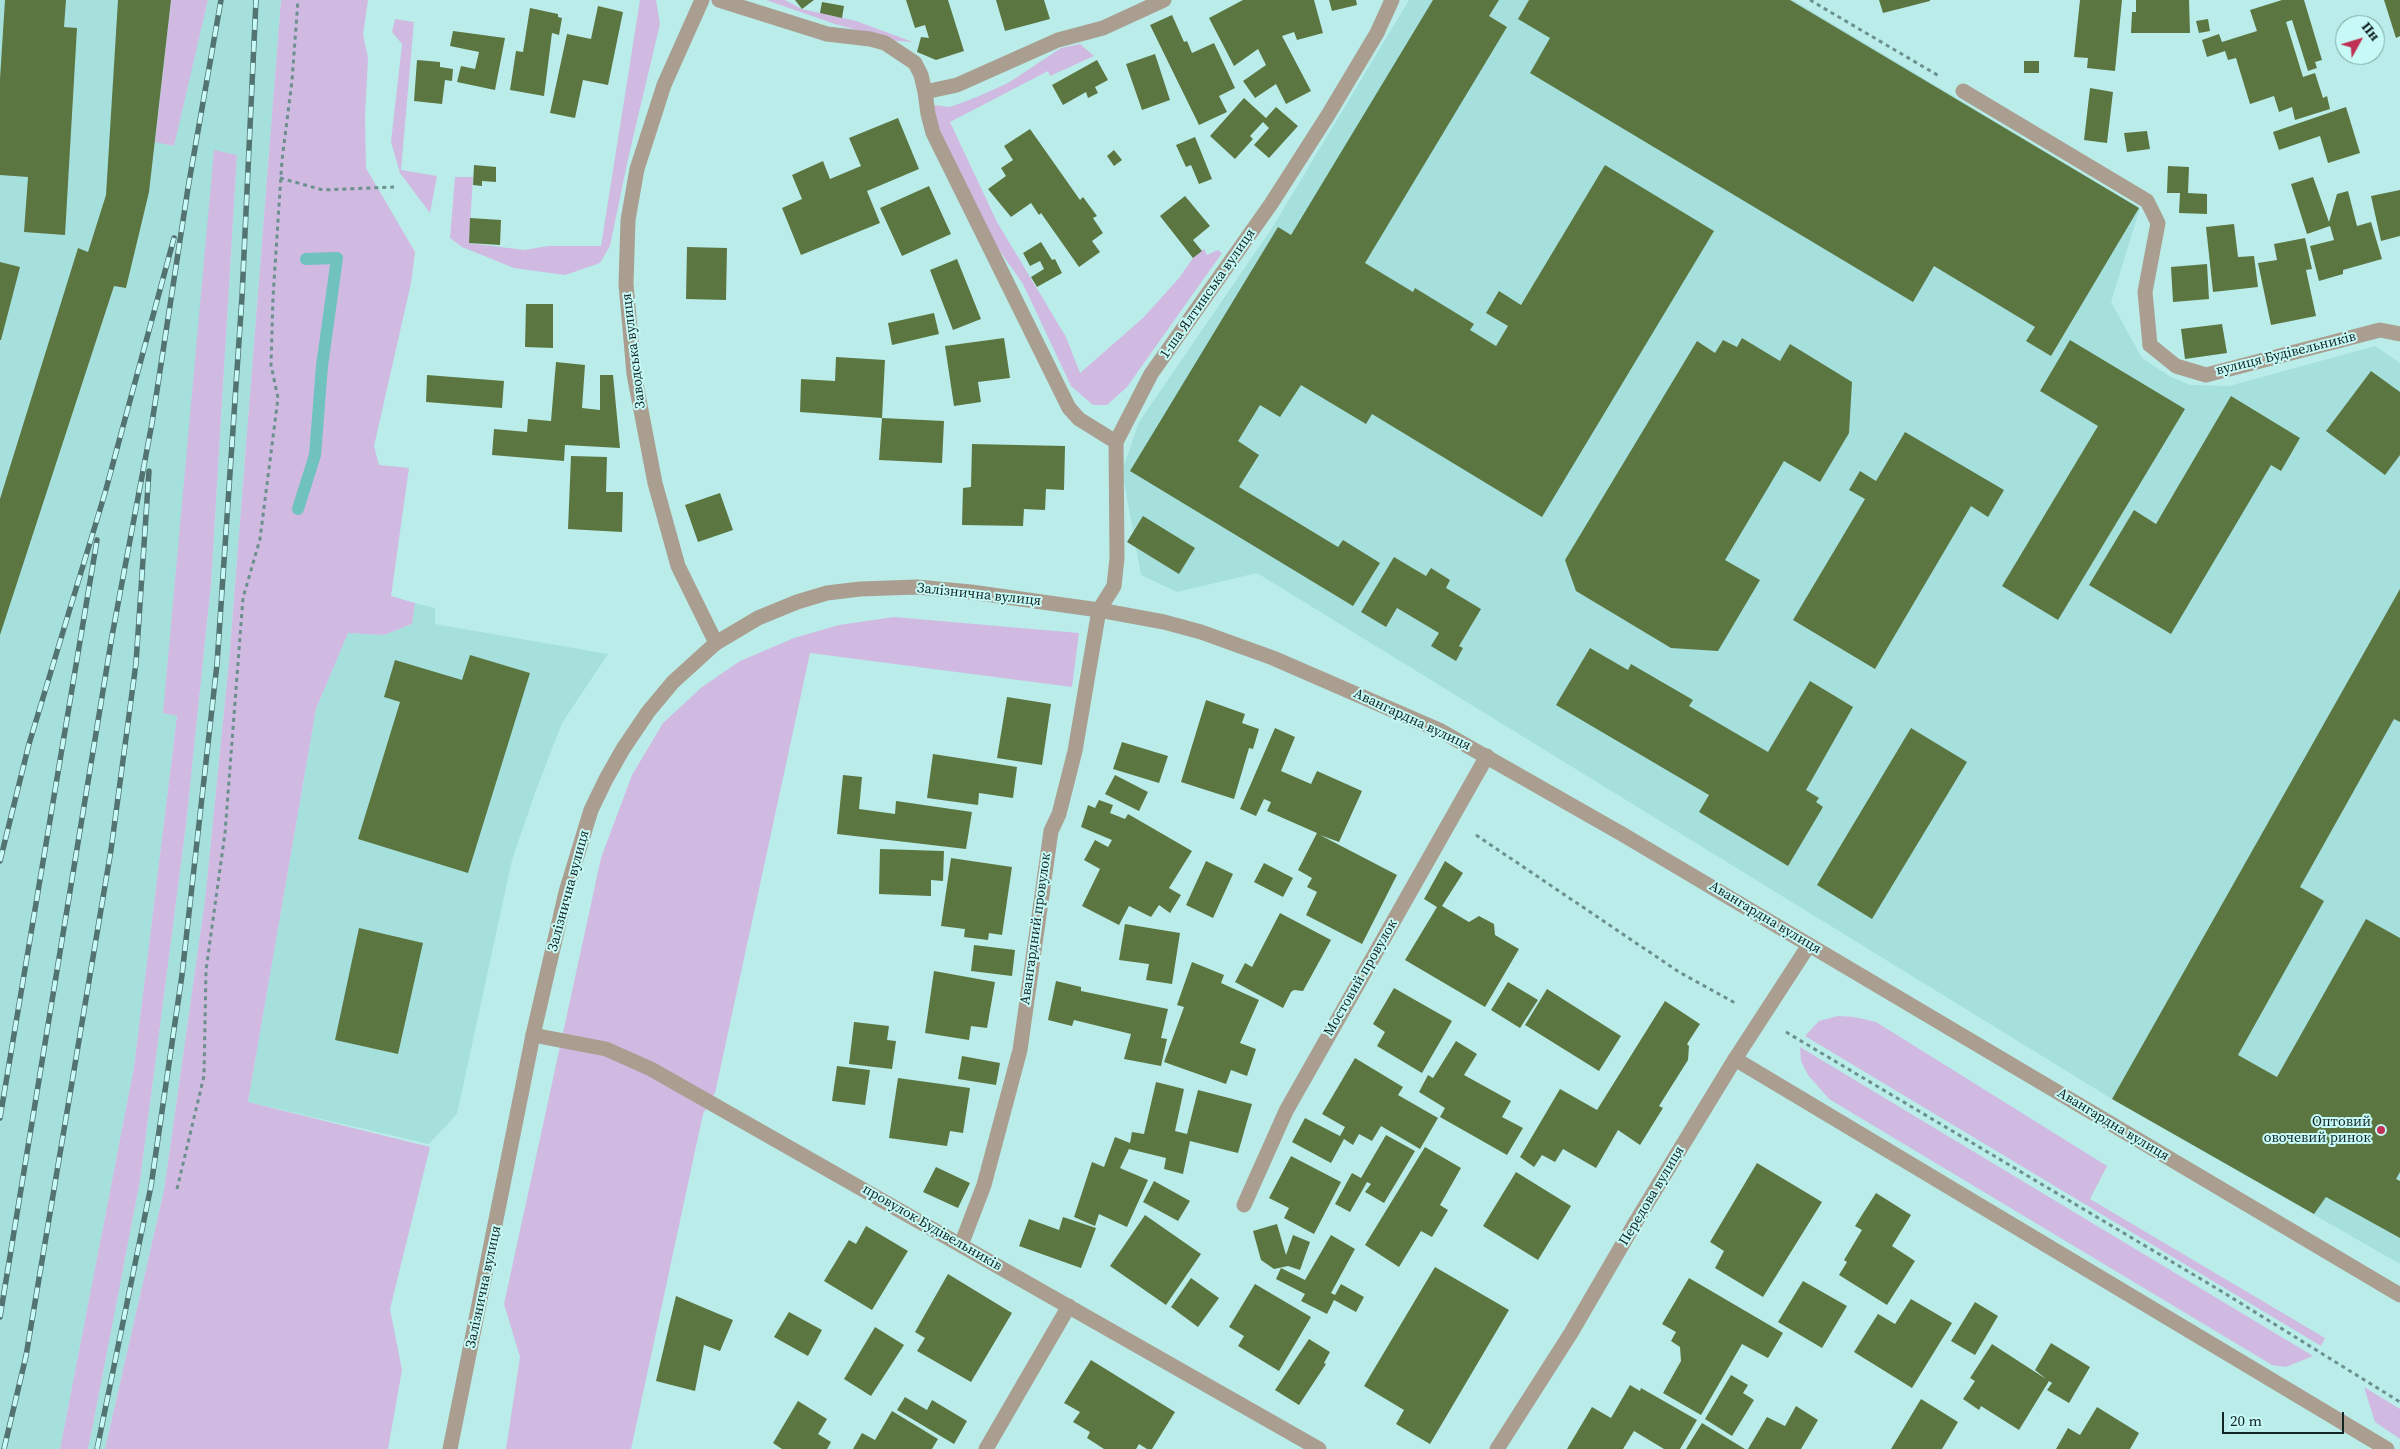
<!DOCTYPE html>
<html>
<head>
<meta charset="utf-8">
<style>
  body { margin:0 }
  #map { position:relative; width:2400px; height:1449px; overflow:hidden; background:#baede9; font-family:"Source Serif 4",serif }
  canvas { display:block }
  .north { position:absolute; left:2335px; top:15px; width:50px; height:50px; box-sizing:border-box; background:#c7faf6; border:1px solid #7ea5a2; border-radius:50%; rotate:51deg; font-size:14px; font-weight:700; line-height:20px; text-align:center; color:#112524 }
  .north::after { content:''; display:block; margin:auto; width:18px; height:22px; background:#c03156; clip-path:polygon(50% 0,100% 100%,50% 72%,0 100%) }
  .scale { position:absolute; left:2222px; top:1412px; width:122px; height:22px; box-sizing:border-box; border:2px solid #112524; border-top:0; padding-left:6px; font-size:15px; line-height:18px; white-space:nowrap; color:#112524; -webkit-text-stroke:4px #c7faf6; paint-order:stroke }
</style>
</head>
<body>
<div id="map">
<canvas width="2400" height="1449"></canvas>
<div class="north">Пн</div>
<div class="scale">20 m</div>
</div>
<script>
const ctx = document.querySelector('canvas').getContext('2d');
ctx.lineJoin = 'round';
function paint(path, color) {
  ctx.fillStyle = color;
  ctx.fill(path, 'evenodd');
}
function shape(rows) {
  const path = new Path2D();
  for (const r of rows) {
    path.moveTo(r[0], r[1]);
    for (let i = 2; i < r.length; i += 2) path.lineTo(r[i], r[i + 1]);
  }
  return path;
}
function stroke(path, color, width, dash) {
  ctx.strokeStyle = color;
  ctx.lineWidth = width;
  ctx.lineCap = dash ? 'butt' : 'round';
  ctx.setLineDash(dash || []);
  ctx.stroke(path);
}
function label(font, color, halo, rows, align = 'center') {
  ctx.font = font + ' "Source Serif 4",serif';
  ctx.lineWidth = 4;
  ctx.setLineDash([]);
  ctx.textBaseline = 'middle';
  ctx.strokeStyle = halo;
  ctx.fillStyle = color;
  for (const [text, x, y, turn = 0] of rows) {
    ctx.save();
    ctx.translate(x, y);
    ctx.rotate((+turn || 0) * Math.PI / 180);
    ctx.textAlign = isNaN(turn) ? turn : align;
    if (halo) ctx.strokeText(text, 0, 0);
    ctx.fillText(text, 0, 0);
    ctx.restore();
  }
}
paint(shape([
  [0,0,171,0,155,141,173,146,208,0,281,0,229,661,205,900,164,1190,105,1449,88,1449,140,1181,186,825,211,584,237,155,215,151,164,713,177,716,134,1067,60,1449,0,1449],
  [1409,0,1793,0,2140,208,2111,302,2142,358,2171,377,2190,385,2229,386,2375,346,2400,363,2400,1264,2112,1099,1257,573,1177,592,1141,575,1122,471,1139,422,1272,228],
  [415,603,435,608,435,624,608,654,562,723,535,793,512,860,457,1114,429,1144,248,1102,316,709,348,633,384,635,412,624]
]), '#a5e0dc');
paint(shape([
  [171,0,208,0,174,146,155,142],
  [281,0,368,0,363,35,368,57,365,117,366,168,415,252,411,283,374,446,379,465,409,468,391,596,415,603,412,624,384,635,348,633,316,709,248,1102,430,1147,390,1309,402,1370,388,1449,105,1449,164,1190,205,900,229,661],
  [640,0,656,0,660,24,628,159,610,246,600,263,565,275,514,268,462,247,450,238,455,177,473,177,469,243,524,250,548,246,601,246],
  [766,0,785,0,802,9,856,21,913,42,897,41,835,24],
  [395,19,414,22,401,170,437,176,430,213,400,173,391,142,402,44,392,32],
  [1080,44,1094,56,1050,76,1048,71,950,122,997,222,1066,337,1080,373,1143,318,1179,278,1193,258,1204,249,1207,255,1218,250,1222,253,1127,387,1107,405,1093,405,1071,386,1023,284,983,227,938,130,932,109,935,105,950,107,977,97,1008,83,1061,48],
  [214,150,237,155,211,584,186,825,140,1181,96,1409,88,1449,60,1449,134,1067,177,716,163,713],
  [894,617,1079,633,1072,687,810,653,715,1093,703,1114,631,1449,506,1449,520,1357,504,1304,601,858,632,775,663,723,702,687,740,661,794,638,839,625],
  [1838,1016,1854,1017,1876,1022,2107,1166,2090,1199,2325,1338,2321,1346,1805,1036,1819,1021],
  [1800,1047,2313,1356,2286,1367,2272,1365,1829,1099,1808,1075,1801,1061],
  [2364,1387,2400,1409,2400,1439,2375,1422]
]), '#d0bae2');
stroke(shape([
  [298,509,315,455,322,366,337,258,306,259]
]), '#6fc2bd', 12);
paint(shape([
  [5,0,66,0,64,27,77,28,65,235,24,232,28,177,0,175,0,79],
  [118,0,171,0,149,192,126,288,114,286,0,635,0,499,78,248,88,252,106,195],
  [795,0,814,0,802,9],
  [906,0,948,0,964,51,936,60,917,52,921,37,929,38,925,25,915,28],
  [996,0,1044,0,1050,19,1005,31],
  [1243,0,1314,0,1323,33,1297,40,1294,32,1282,36,1311,91,1286,104,1276,84,1255,98,1243,81,1266,65,1258,49,1234,66,1209,18],
  [1329,0,1356,0,1357,5,1332,11],
  [1433,0,1499,0,1489,16,1507,27,1365,263,1413,292,1415,288,1474,324,1470,330,1496,346,1508,326,1486,313,1499,291,1521,305,1605,165,1714,231,1542,517,1372,414,1366,424,1301,385,1280,417,1260,405,1238,441,1259,455,1239,487,1338,547,1343,540,1380,563,1353,606,1130,471,1278,227,1291,235],
  [1529,0,1790,0,2139,208,2051,356,2026,341,2035,327,1934,266,1913,302,1530,73,1550,38,1518,19],
  [1879,0,1930,0,1930,1,1883,13],
  [2080,0,2122,0,2115,71,2087,68,2088,58,2074,57],
  [2136,0,2189,0,2190,33,2131,33,2132,12,2136,12],
  [2282,0,2304,0,2322,60,2315,62,2317,68,2308,71,2292,20,2286,22,2303,77,2315,73,2323,98,2327,96,2330,109,2295,120,2292,107,2279,112,2274,96,2250,104,2236,58,2228,60,2225,51,2207,57,2202,40,2219,34,2222,42,2257,31,2250,10],
  [2384,0,2400,0,2400,36,2396,38],
  [822,2,844,6,842,18,820,13],
  [598,6,623,12,608,85,583,80,575,118,550,113,567,34,591,39],
  [530,8,558,14,558,17,562,18,559,35,552,33,544,96,510,90,516,51,523,52],
  [1172,15,1184,42,1187,41,1192,53,1214,43,1235,88,1219,96,1227,112,1199,125,1150,25],
  [2208,19,2210,31,2199,33,2196,21],
  [453,31,505,38,495,90,457,82,461,66,475,69,479,52,450,46],
  [1155,54,1170,100,1142,110,1126,64],
  [417,60,440,62,440,67,453,69,452,81,445,80,442,104,414,101],
  [1097,60,1108,80,1095,87,1098,93,1088,98,1086,92,1063,105,1052,85],
  [2024,61,2039,61,2039,73,2024,73],
  [2090,88,2113,92,2107,143,2084,140],
  [1244,98,1266,118,1276,107,1298,126,1269,158,1254,145,1269,128,1263,122,1250,136,1253,139,1235,159,1210,136],
  [2346,107,2360,153,2328,163,2320,136,2279,150,2273,132],
  [898,118,919,169,867,191,880,223,801,255,782,208,802,199,792,175,823,161,830,179,861,166,849,138],
  [1030,129,1080,200,1083,197,1097,216,1093,218,1103,233,1092,241,1100,252,1079,267,1041,213,1039,215,1031,203,1011,217,988,189,1006,176,1001,168,1013,160,1004,146],
  [2147,131,2150,149,2127,152,2124,133],
  [1195,137,1212,179,1199,184,1191,165,1186,167,1176,145],
  [1114,150,1122,160,1114,166,1107,156],
  [474,165,496,167,496,182,482,181,482,186,473,185],
  [2168,166,2189,167,2188,193,2207,194,2207,214,2179,213,2180,193,2167,193],
  [2313,177,2329,222,2337,194,2348,191,2357,226,2371,222,2382,259,2343,270,2343,274,2319,281,2310,246,2334,240,2330,226,2307,234,2291,184],
  [929,186,951,234,902,256,880,208],
  [2400,190,2400,236,2381,241,2371,196],
  [1185,196,1210,226,1193,240,1202,251,1193,258,1160,216],
  [470,218,501,220,500,245,469,243],
  [2234,224,2238,257,2254,256,2258,287,2213,292,2206,227],
  [2305,238,2312,269,2306,270,2316,316,2271,325,2258,263,2277,260,2274,244],
  [1041,242,1052,260,1055,259,1062,273,1037,287,1031,277,1044,269,1040,261,1030,266,1023,253],
  [687,247,727,248,726,300,686,299],
  [957,259,981,319,953,330,930,270],
  [0,262,20,267,1,340,0,340],
  [2207,264,2209,299,2173,302,2171,267],
  [526,304,553,304,553,348,525,347],
  [934,313,939,334,892,345,888,323],
  [2222,324,2227,353,2185,359,2181,329],
  [1004,338,1010,378,978,382,981,402,954,406,945,346],
  [1742,338,1780,361,1790,344,1852,382,1849,433,1820,482,1784,461,1725,560,1760,580,1718,651,1671,648,1576,591,1565,560,1697,341,1715,353,1723,340,1737,347],
  [2070,340,2185,409,2058,620,2002,586,2098,426,2040,391],
  [836,357,885,360,882,418,800,412,801,379,835,381],
  [556,362,585,365,582,408,600,410,600,375,613,375,620,448,565,445,564,461,492,455,494,429,527,432,528,419,551,421],
  [2371,371,2400,392,2400,455,2385,475,2326,431],
  [427,375,504,381,502,408,426,402],
  [2231,396,2300,438,2281,471,2271,465,2171,634,2089,585,2134,510,2156,524],
  [882,418,944,421,942,463,879,460],
  [1905,432,2004,490,1988,517,1971,506,1875,669,1793,620,1865,499,1849,490,1860,471,1876,481],
  [972,444,1065,446,1064,490,1046,489,1045,510,1024,509,1023,526,962,525,963,488,971,487],
  [571,456,607,457,606,492,623,492,622,532,568,529],
  [720,493,733,530,698,542,685,505],
  [1143,516,1195,548,1179,574,1127,542],
  [1394,557,1426,576,1431,568,1450,580,1446,588,1481,609,1459,646,1463,648,1456,661,1431,646,1439,633,1397,608,1386,627,1361,612],
  [2400,589,2400,722,2394,719,2300,887,2324,901,2238,1055,2277,1077,2366,919,2400,938,2400,1172,2396,1179,2400,1181,2400,1238,2326,1197,2314,1214,2112,1099],
  [1590,648,1628,670,1631,664,1693,700,1689,706,1768,752,1810,681,1853,707,1806,790,1819,798,1816,802,1823,807,1788,866,1699,812,1709,795,1556,705],
  [470,655,530,673,468,873,358,839,400,702,384,697,395,660,462,680],
  [1007,697,1051,704,1042,765,997,758],
  [1206,700,1245,714,1242,723,1259,729,1253,749,1249,748,1234,799,1181,782],
  [1275,728,1295,737,1281,771,1311,784,1317,771,1362,791,1339,842,1320,835,1397,875,1362,944,1306,915,1317,892,1307,887,1312,878,1298,870,1317,833,1267,811,1271,802,1264,799,1256,816,1240,809],
  [1911,728,1967,762,1872,919,1817,885],
  [1122,742,1168,756,1159,783,1113,769],
  [933,754,1017,767,1013,798,979,793,978,805,927,798],
  [843,775,862,777,859,809,895,814,896,801,972,812,966,849,837,834],
  [1115,775,1148,792,1139,811,1105,794],
  [1099,800,1113,805,1110,813,1125,819,1128,814,1192,851,1169,888,1181,895,1170,913,1159,905,1151,917,1129,906,1119,925,1082,906,1100,869,1084,860,1095,840,1108,847,1112,840,1081,827,1088,805,1095,808],
  [880,849,944,851,943,881,931,880,931,896,879,894],
  [951,858,1012,867,1002,935,989,933,988,940,964,937,965,929,941,926],
  [1206,861,1233,874,1213,918,1186,905],
  [1445,861,1463,873,1442,906,1469,922,1479,916,1494,924,1495,935,1519,949,1485,1007,1405,960,1437,907,1424,899],
  [1264,863,1293,878,1283,897,1254,882],
  [1280,913,1331,940,1303,991,1294,990,1291,992,1283,1008,1235,982,1245,963,1252,967],
  [1125,924,1180,933,1172,984,1146,980,1149,964,1119,960],
  [359,928,423,943,398,1054,335,1040],
  [974,945,1015,950,1012,976,971,971],
  [1192,962,1224,975,1221,983,1259,1000,1240,1043,1256,1049,1247,1076,1231,1070,1226,1084,1164,1062,1184,1007,1177,1005],
  [934,971,995,982,987,1028,971,1026,969,1040,925,1033],
  [1056,981,1081,987,1081,991,1168,1009,1161,1038,1167,1039,1161,1066,1124,1059,1131,1034,1074,1020,1072,1026,1048,1020],
  [1508,982,1538,1000,1520,1028,1491,1010],
  [1394,988,1452,1021,1422,1073,1377,1046,1385,1032,1373,1024],
  [1547,989,1621,1036,1599,1071,1525,1025],
  [1665,1001,1700,1024,1687,1044,1689,1046,1688,1060,1659,1106,1663,1108,1640,1145,1618,1130,1596,1168,1563,1149,1555,1162,1542,1155,1534,1167,1520,1157,1560,1089,1597,1110],
  [854,1022,889,1026,887,1040,896,1041,892,1069,849,1064],
  [1456,1041,1477,1054,1464,1075,1511,1101,1502,1117,1523,1128,1507,1155,1440,1117,1445,1108,1419,1092,1428,1075,1433,1078],
  [962,1056,1000,1063,996,1085,958,1079],
  [1355,1058,1403,1087,1398,1095,1438,1118,1420,1149,1381,1126,1372,1141,1359,1134,1353,1145,1344,1139,1331,1163,1292,1142,1305,1118,1340,1136,1345,1127,1322,1114],
  [837,1066,870,1070,865,1105,832,1101],
  [898,1078,970,1088,963,1133,950,1131,947,1146,889,1138],
  [1156,1082,1184,1089,1175,1131,1187,1134,1198,1090,1252,1104,1238,1153,1190,1141,1183,1174,1164,1169,1166,1158,1129,1149,1120,1168,1148,1180,1127,1227,1099,1214,1095,1226,1074,1217,1092,1162,1104,1167,1115,1137,1130,1143,1132,1132,1144,1134],
  [1386,1135,1415,1151,1384,1203,1365,1192,1371,1184,1367,1182,1350,1212,1335,1204,1352,1173,1361,1178],
  [1425,1147,1461,1168,1440,1205,1448,1210,1432,1237,1421,1231,1399,1267,1365,1245],
  [1291,1156,1341,1182,1314,1234,1284,1218,1289,1208,1269,1198],
  [1757,1163,1822,1202,1763,1297,1715,1268,1724,1251,1710,1242],
  [936,1167,970,1183,958,1208,923,1192],
  [1516,1172,1571,1206,1538,1260,1483,1226],
  [1154,1181,1190,1201,1178,1221,1143,1202],
  [1876,1193,1911,1215,1892,1246,1915,1261,1887,1305,1839,1275,1847,1262,1844,1260,1862,1230,1855,1226],
  [1145,1215,1201,1254,1166,1305,1110,1266],
  [1063,1217,1096,1228,1081,1268,1019,1246,1029,1219,1059,1230],
  [1277,1224,1286,1255,1293,1235,1310,1242,1300,1270,1288,1266,1274,1269,1261,1260,1253,1231],
  [866,1226,908,1251,872,1310,824,1281,849,1240,856,1244],
  [1331,1235,1355,1249,1331,1293,1335,1295,1341,1284,1364,1297,1356,1312,1334,1300,1327,1314,1301,1301,1305,1294,1276,1279,1281,1268,1305,1280],
  [1435,1267,1509,1310,1430,1444,1396,1424,1404,1410,1364,1386],
  [948,1274,1012,1313,971,1382,917,1351,925,1338,915,1332],
  [1191,1278,1219,1298,1198,1327,1171,1307],
  [1689,1278,1783,1333,1768,1358,1742,1344,1701,1415,1663,1393,1681,1361,1680,1347,1671,1341,1676,1332,1662,1324],
  [1803,1281,1847,1306,1822,1348,1778,1322],
  [1255,1284,1311,1317,1279,1371,1238,1346,1244,1336,1229,1327],
  [676,1296,733,1320,720,1351,704,1345,695,1391,656,1381],
  [1911,1299,1952,1323,1912,1388,1854,1352,1878,1314,1895,1324],
  [1975,1302,1998,1316,1975,1355,1951,1341],
  [789,1312,822,1330,808,1356,774,1337],
  [875,1327,904,1345,871,1396,844,1379],
  [1309,1339,1330,1352,1324,1363,1326,1364,1299,1405,1275,1390],
  [2051,1343,2090,1367,2069,1403,2047,1390,2052,1383,2049,1381,2019,1430,1981,1406,1979,1410,1963,1399,1975,1381,1970,1378,1992,1344,2046,1379,2035,1370],
  [1091,1360,1175,1412,1152,1449,1147,1449,1139,1444,1136,1449,1104,1449,1087,1438,1090,1432,1073,1422,1080,1412,1064,1403],
  [1731,1375,1748,1385,1743,1393,1754,1400,1732,1436,1705,1419],
  [1630,1385,1640,1391,1641,1388,1697,1420,1680,1449,1664,1449,1634,1431,1623,1449,1567,1449,1592,1407,1611,1418],
  [905,1397,927,1410,932,1400,967,1421,954,1444,897,1410],
  [1921,1399,1958,1422,1942,1449,1891,1449],
  [798,1401,827,1419,818,1434,831,1442,827,1449,782,1449,773,1443],
  [1796,1406,1818,1420,1801,1449,1748,1449,1767,1417,1785,1426],
  [2097,1407,2139,1433,2130,1449,2056,1449,2068,1428,2080,1435],
  [892,1411,938,1439,932,1449,853,1449,862,1433,875,1440],
  [1702,1423,1745,1449,1686,1449]
]), '#5c7642');
stroke(shape([
  [1810,0,1939,76],
  [280,178,323,190,394,187],
  [1476,835,1679,972,1737,1004],
  [1786,1032,2221,1291,2400,1402],
  [177,1189,204,1076,206,970,225,833,243,598,260,539,278,398,271,365,273,297,282,160,292,81,298,0]
]), '#6b908d', 3, [4, 4]);
stroke(shape([
  [1963,91,2147,201,2158,223,2145,292,2150,345],
  [1735,1059,2387,1449]
]), '#aa9e90', 15);
stroke(shape([
  [702,0,664,85,637,169,628,220,626,284,634,374,655,483,678,566,716,643],
  [719,0,827,34,870,39,885,43,915,63,921,75,925,92,957,85,1058,40,1103,28,1164,0],
  [925,92,928,114,933,133,1069,408,1079,419,1116,442],
  [2150,345,2176,366,2206,375,2380,330,2400,334],
  [533,1035,606,1049,651,1069,1319,1449],
  [1244,1205,1286,1111,1487,756],
  [961,1245,984,1185,1020,1050,1051,831,1059,814,1075,751,1099,610,1114,586,1117,558,1116,442,1151,374,1271,204,1328,115,1377,33,1392,0],
  [986,1449,1069,1306],
  [1497,1449,1571,1333,1635,1223,1735,1059,1809,945]
]), '#aa9e90', 15);
stroke(shape([
  [450,1449,533,1035,566,892,591,810,606,779,623,749,648,712,673,682,716,643,758,618,797,602,827,593,860,589,917,587,971,592,1099,610,1164,622,1201,632,1273,658,1441,731,1622,834,2400,1295]
]), '#aa9e90', 15);
const rail = shape([
  [0,861,29,744,105,493,174,238],
  [0,1118,97,540],
  [0,1317,112,636,152,423,188,188,221,0],
  [4,1449,26,1356,111,850,136,663,149,471],
  [97,1449,151,1186,182,975,217,664,242,297,256,0]
]);
stroke(rail, '#537371', 5.5);
stroke(rail, '#c7faf6', 4, [11]);
for (const [x, y, r, color] of [
  [2381,1130,5,"#c03156"]
]) {
  const dot = new Path2D();
  dot.arc(x, y, r, 0, 2 * Math.PI);
  ctx.fillStyle = color;
  ctx.fill(dot);
  stroke(dot, '#c7faf6', 2);
}
label('14px', '#112524', '#c7faf6', [
  ["1-ша Ялтинська вулиця",1208,294,-55],
  ["Заводська вулиця",634,351,-97],
  ["вулиця Будівельників",2286,354,-14],
  ["Залізнична вулиця",979,595,6],
  ["Авангардна вулиця",1412,720,25],
  ["Залізнична вулиця",569,891,-75],
  ["Авангардна вулиця",1765,918,31],
  ["Авангардний провулок",1036,929,-82],
  ["Мостовий провулок",1361,978,-60],
  ["Авангардна вулиця",2113,1125,31],
  ["Передова вулиця",1652,1196,-59],
  ["провулок Будівельників",932,1228,30],
  ["Залізнична вулиця",484,1287,-78]
]);
label('14px', '#112524', '#c7faf6', [
  ["Оптовий",2371,1122],
  ["овочевий ринок",2371,1138]
], 'right');
</script>
</body>
</html>
